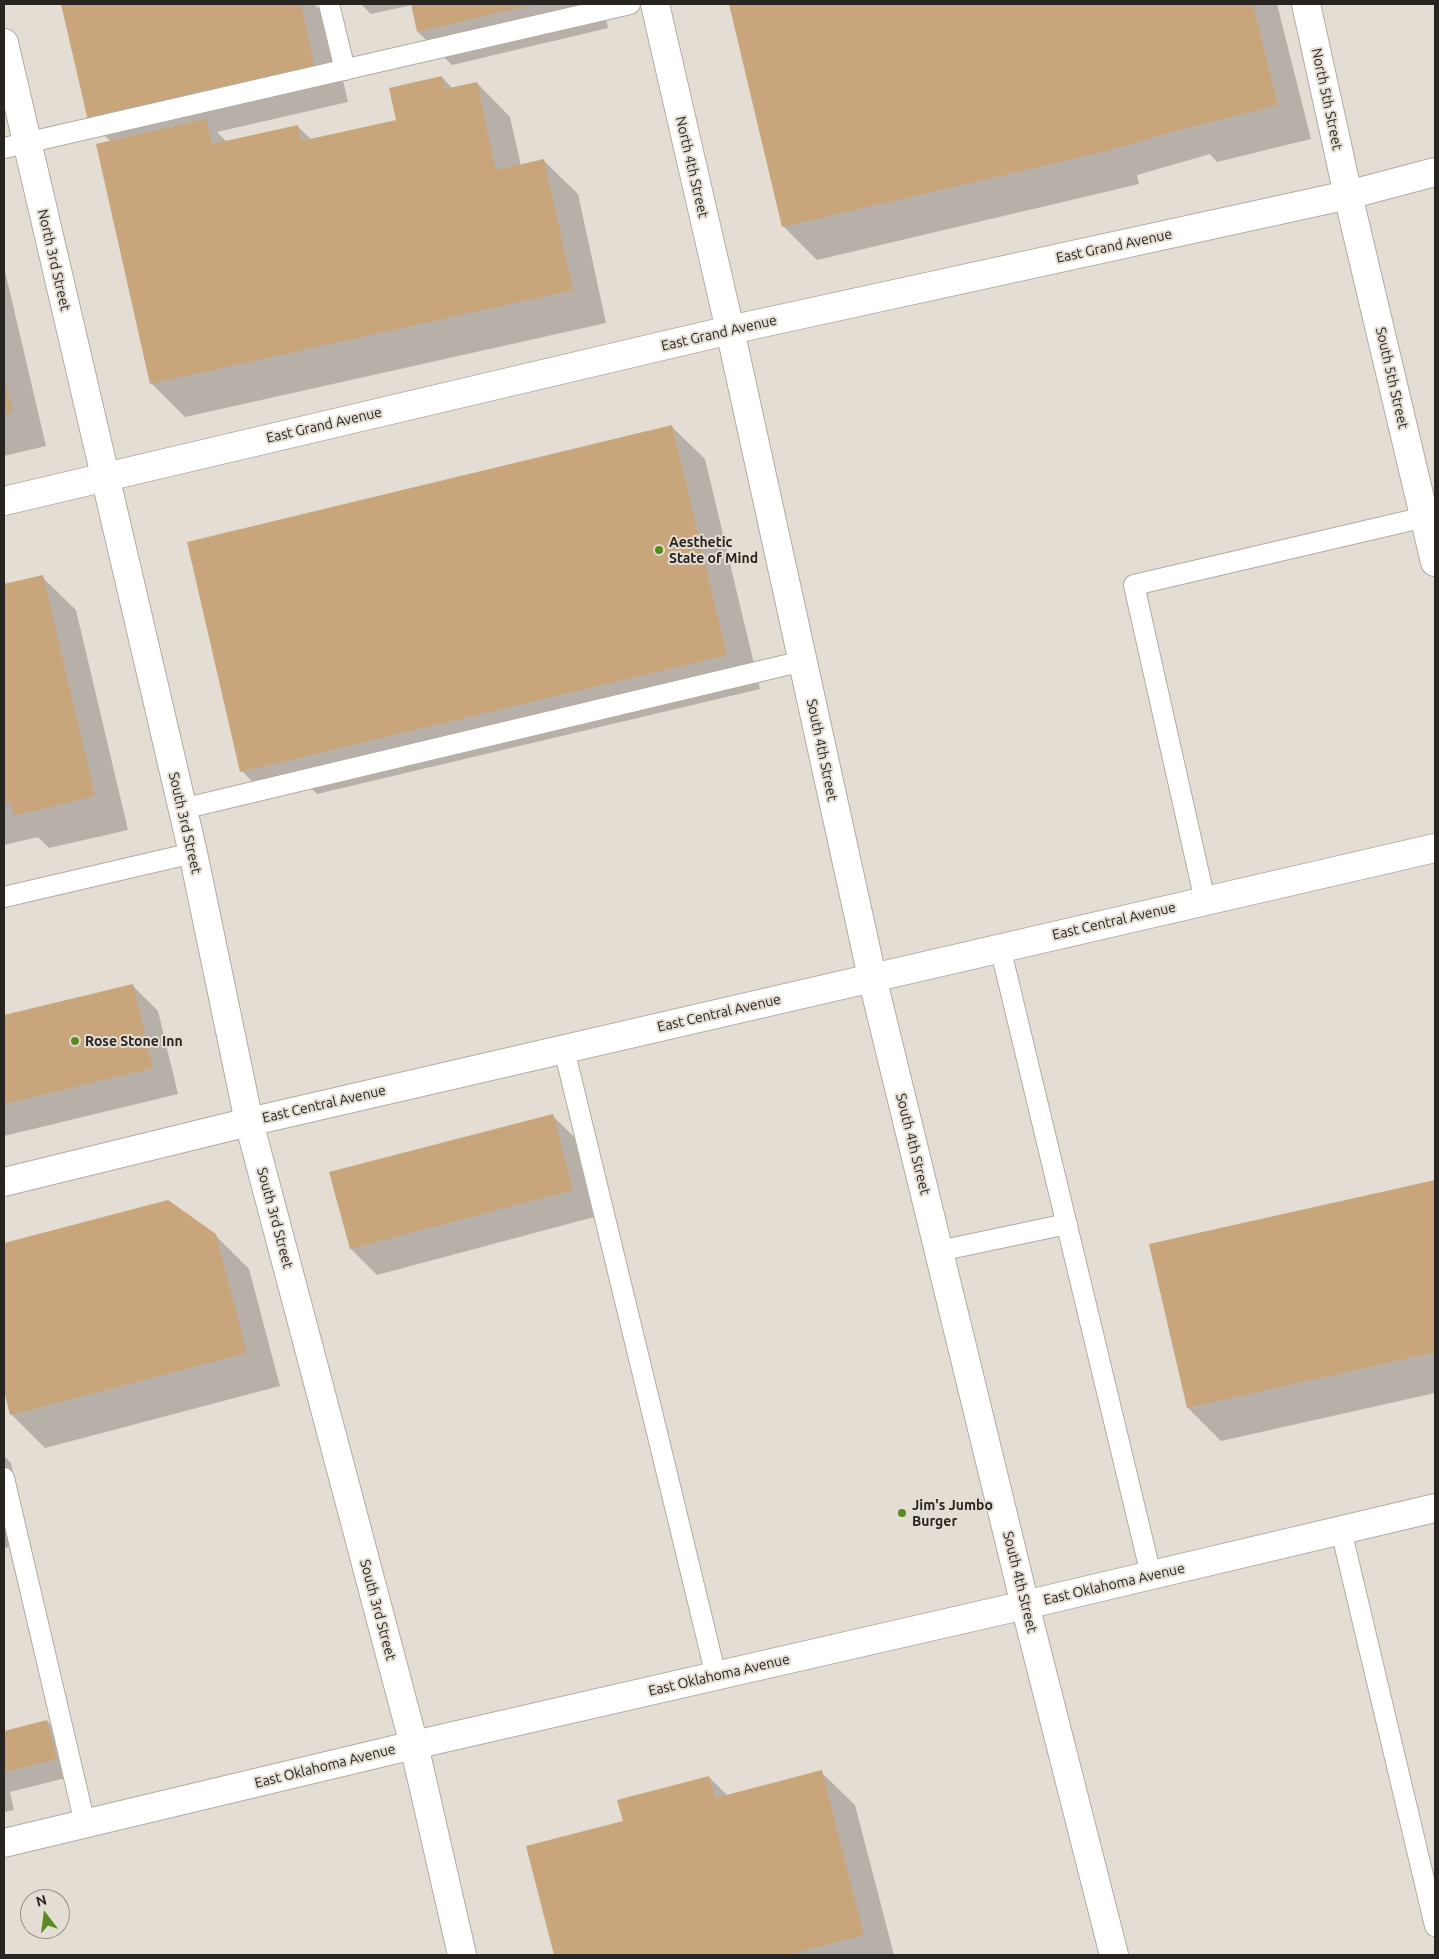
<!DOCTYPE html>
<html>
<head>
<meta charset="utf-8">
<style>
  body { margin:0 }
  #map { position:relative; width:1439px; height:1959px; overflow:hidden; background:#e4ddd3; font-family:Ubuntu,sans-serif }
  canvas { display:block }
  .frame { position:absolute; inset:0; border:5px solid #282521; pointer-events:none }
  .north { position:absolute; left:20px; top:1889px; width:50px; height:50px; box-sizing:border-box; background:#e4ddd3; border:1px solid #99938c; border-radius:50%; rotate:345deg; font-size:14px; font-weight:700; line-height:20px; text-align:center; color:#282521 }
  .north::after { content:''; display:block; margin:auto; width:18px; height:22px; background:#598a1f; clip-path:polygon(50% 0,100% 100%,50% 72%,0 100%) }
</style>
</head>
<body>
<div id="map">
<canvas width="1439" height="1959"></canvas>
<div class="frame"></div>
<div class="north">N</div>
</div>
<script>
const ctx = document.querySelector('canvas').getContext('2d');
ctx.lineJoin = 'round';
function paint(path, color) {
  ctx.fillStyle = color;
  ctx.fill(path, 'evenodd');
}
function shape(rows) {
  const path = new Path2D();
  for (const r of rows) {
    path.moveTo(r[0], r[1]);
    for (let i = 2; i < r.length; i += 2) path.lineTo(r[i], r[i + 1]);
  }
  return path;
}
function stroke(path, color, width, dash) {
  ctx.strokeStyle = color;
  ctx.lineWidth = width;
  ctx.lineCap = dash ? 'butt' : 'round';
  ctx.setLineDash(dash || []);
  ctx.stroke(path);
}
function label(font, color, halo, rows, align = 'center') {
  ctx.font = font + ' Ubuntu,sans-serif';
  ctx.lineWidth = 4;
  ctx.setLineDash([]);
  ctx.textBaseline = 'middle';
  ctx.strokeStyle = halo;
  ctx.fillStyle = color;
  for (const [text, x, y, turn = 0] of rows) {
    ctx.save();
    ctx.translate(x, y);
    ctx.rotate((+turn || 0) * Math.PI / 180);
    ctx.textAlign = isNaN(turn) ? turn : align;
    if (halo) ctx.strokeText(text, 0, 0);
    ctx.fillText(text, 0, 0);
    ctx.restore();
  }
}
paint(shape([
  [62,4,314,4,329,19,348,102,217,132,227,142,297,126,312,140,398,121,442,77,453,89,477,83,510,117,521,166,544,161,578,194,606,323,185,417,151,383,111,142,89,120],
  [361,4,603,4,608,28,452,65,418,32,412,5,371,14],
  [731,4,1277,4,1311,139,1217,162,1210,154,1137,175,1139,184,817,260,783,226],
  [4,267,46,446,4,456],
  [671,426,705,459,760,689,317,794,309,786,267,797,242,771],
  [42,577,76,610,128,830,49,848,38,837,4,845,4,586],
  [132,985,158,1011,178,1094,4,1136,4,1016],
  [552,1115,578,1141,598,1216,377,1275,351,1249,331,1173],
  [1435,1181,1435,1393,1221,1441,1188,1408,1151,1245],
  [168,1202,215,1235,249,1269,280,1386,45,1448,11,1414,4,1386,4,1244],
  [4,1456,11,1463,29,1542,4,1548],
  [47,1721,64,1739,74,1776,10,1792,14,1810,4,1812,4,1732],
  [821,1772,855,1805,894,1955,555,1955,527,1847,624,1822,709,1777,728,1796]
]), '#0003');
paint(shape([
  [61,4,301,4,315,68,88,121],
  [411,4,535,4,417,32],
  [729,4,1253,4,1278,105,1183,129,1107,151,782,227],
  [442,76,445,89,477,82,496,170,544,159,573,290,150,384,96,144,206,119,212,144,298,125,301,141,396,120,389,88],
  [4,377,13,412,4,415],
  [672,425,727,655,240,772,187,542],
  [43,575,95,796,14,816,11,802,4,804,4,584],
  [133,984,153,1068,4,1104,4,1015],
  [553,1114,573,1190,350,1249,329,1172],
  [1435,1180,1435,1352,1187,1408,1149,1244],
  [168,1200,216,1234,247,1353,10,1415,4,1391,4,1243],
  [47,1720,57,1759,4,1772,4,1731],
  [822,1770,864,1935,787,1955,554,1955,526,1846,623,1821,617,1800,709,1776,715,1798]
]), '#c9a57b');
const lane = shape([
  [329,4,345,70],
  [4,148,630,4],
  [182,809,803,661],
  [4,897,193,853],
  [1205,901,1134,585,1425,517],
  [1000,947,1151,1575],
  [564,1049,716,1676],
  [939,1251,1067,1224],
  [4,1478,85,1824],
  [1341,1530,1435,1926]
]);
const street = shape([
  [655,4,730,330],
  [4,43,193,853,249,1122,414,1745,462,1955],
  [1348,195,1435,562],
  [4,1843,414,1745,1025,1605,1435,1508]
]);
const secondary = shape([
  [1306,4,1348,195],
  [730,330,872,977,1025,1605,1114,1955],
  [4,501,730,330,1348,195,1435,172],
  [4,1182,249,1122,1435,848]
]);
stroke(lane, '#b2aca2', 22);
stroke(street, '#b2aca2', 30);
stroke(secondary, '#b2aca2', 30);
stroke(lane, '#fff', 20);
stroke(street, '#fff', 28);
stroke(secondary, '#fff', 28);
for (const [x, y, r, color] of [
  [659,550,5,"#598a1f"],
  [75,1041,5,"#598a1f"],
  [902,1513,5,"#598a1f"]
]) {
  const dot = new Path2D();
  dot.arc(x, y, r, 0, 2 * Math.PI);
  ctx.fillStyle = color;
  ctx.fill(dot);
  stroke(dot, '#e4ddd3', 2);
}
label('14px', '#282521', '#e4ddd3', [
  ["North 5th Street",1327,99,78],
  ["North 4th Street",692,167,77],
  ["East Grand Avenue",1114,246,-12],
  ["North 3rd Street",54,260,77],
  ["East Grand Avenue",719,333,-13],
  ["South 5th Street",1392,378,77],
  ["East Grand Avenue",324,425,-13],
  ["South 4th Street",822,750,78],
  ["South 3rd Street",185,823,77],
  ["East Central Avenue",1114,921,-13],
  ["East Central Avenue",719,1013,-13],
  ["East Central Avenue",324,1104,-13],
  ["South 4th Street",913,1144,76],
  ["South 3rd Street",275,1218,75],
  ["South 4th Street",1020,1582,76],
  ["East Oklahoma Avenue",1114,1584,-13],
  ["South 3rd Street",378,1610,75],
  ["East Oklahoma Avenue",719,1675,-13],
  ["East Oklahoma Avenue",325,1766,-14]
]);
label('bold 14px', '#282521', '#e4ddd3', [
  ["Aesthetic",669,542],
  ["State of Mind",669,558],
  ["Rose Stone Inn",85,1041],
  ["Jim's Jumbo",912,1505],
  ["Burger",912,1521]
], 'left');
</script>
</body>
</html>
